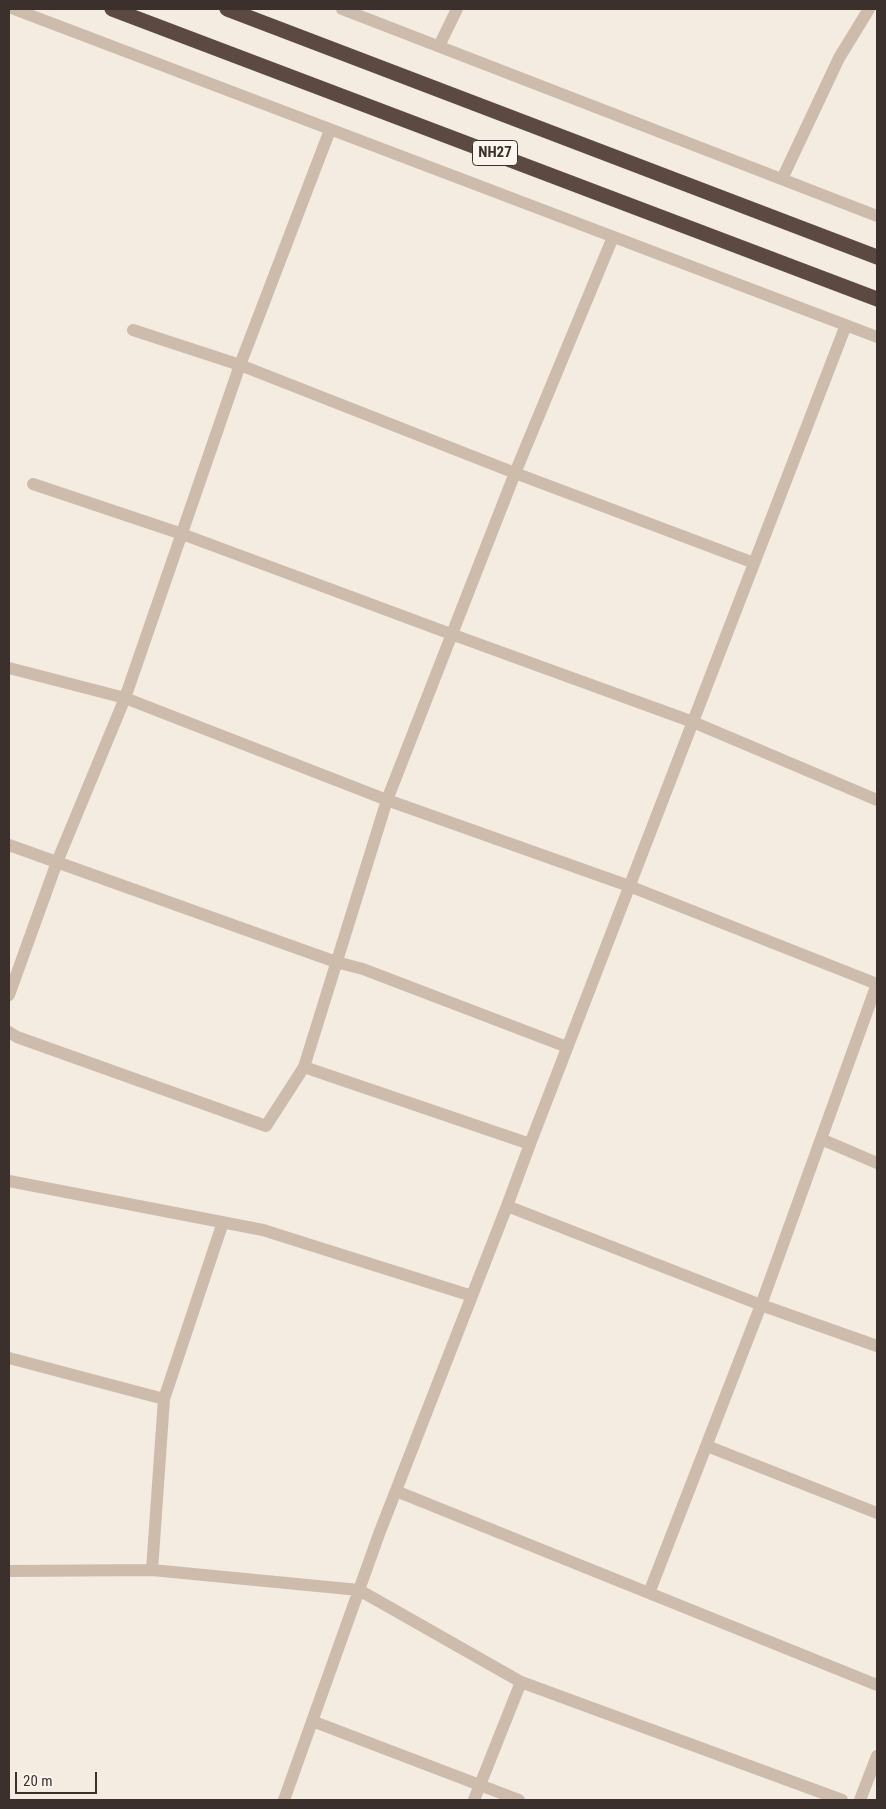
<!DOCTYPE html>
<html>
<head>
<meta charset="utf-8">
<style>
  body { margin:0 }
  #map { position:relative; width:886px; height:1809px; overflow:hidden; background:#f4ebe1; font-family:"Roboto Condensed",sans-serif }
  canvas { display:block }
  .frame { position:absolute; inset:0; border:10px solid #3b302b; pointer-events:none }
  .scale { position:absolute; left:15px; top:1772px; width:82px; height:22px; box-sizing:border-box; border:2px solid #3b302b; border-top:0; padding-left:6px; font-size:15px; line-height:18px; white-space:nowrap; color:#3b302b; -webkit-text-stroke:4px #fbf5ee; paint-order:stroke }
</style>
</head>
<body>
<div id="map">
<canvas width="886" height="1809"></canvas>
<div class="frame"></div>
<div class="scale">20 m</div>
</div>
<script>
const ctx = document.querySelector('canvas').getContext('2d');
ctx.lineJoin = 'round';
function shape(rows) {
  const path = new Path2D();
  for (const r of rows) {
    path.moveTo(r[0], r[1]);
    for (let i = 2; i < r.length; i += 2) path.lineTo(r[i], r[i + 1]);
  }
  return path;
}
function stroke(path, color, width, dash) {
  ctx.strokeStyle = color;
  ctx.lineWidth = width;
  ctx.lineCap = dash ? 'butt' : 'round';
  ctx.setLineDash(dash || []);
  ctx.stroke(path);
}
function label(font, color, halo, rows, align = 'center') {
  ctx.font = font + ' "Roboto Condensed",sans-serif';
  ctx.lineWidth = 4;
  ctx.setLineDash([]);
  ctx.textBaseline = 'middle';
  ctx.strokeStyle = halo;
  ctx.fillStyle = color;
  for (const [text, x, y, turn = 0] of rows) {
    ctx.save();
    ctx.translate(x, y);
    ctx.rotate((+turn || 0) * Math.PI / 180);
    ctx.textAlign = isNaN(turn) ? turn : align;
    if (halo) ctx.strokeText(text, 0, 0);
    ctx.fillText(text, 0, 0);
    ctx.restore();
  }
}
stroke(shape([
  [14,9,877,337],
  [342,9,877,216],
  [439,46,457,9],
  [782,179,839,58,869,9],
  [133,330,240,365,515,473,754,563],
  [33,484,182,534,451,634,693,722,877,800],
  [9,668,125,698,387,800,629,886,877,984],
  [9,845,336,962,363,969,567,1047],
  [9,995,57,862,125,698,240,365,330,130],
  [9,1032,17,1037,266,1126,304,1067,387,800,515,473,613,237],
  [304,1067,530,1144],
  [821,1139,877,1163],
  [9,1181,263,1230,472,1296],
  [507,1206,761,1305,877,1346],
  [9,1358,164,1399],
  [707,1446,877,1513],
  [396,1491,877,1685],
  [152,1570,164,1399,223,1222],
  [9,1571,152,1570,359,1590,521,1682,842,1800],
  [649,1593,761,1305,877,984],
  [312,1721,519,1800],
  [284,1800,379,1534,507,1206,530,1144,846,325],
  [474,1800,521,1682],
  [860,1800,877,1756]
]), '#cdbbac', 12);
stroke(shape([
  [112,9,877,299],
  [227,9,877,257]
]), '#5c4a42', 15);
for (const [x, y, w] of [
  [495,153,45]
]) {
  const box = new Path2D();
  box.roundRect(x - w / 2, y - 12.5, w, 25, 4);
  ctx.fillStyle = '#fbf5ee';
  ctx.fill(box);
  stroke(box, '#3b302b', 1);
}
label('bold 15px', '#3b302b', null, [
  ["NH27",495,153]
]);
</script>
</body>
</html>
